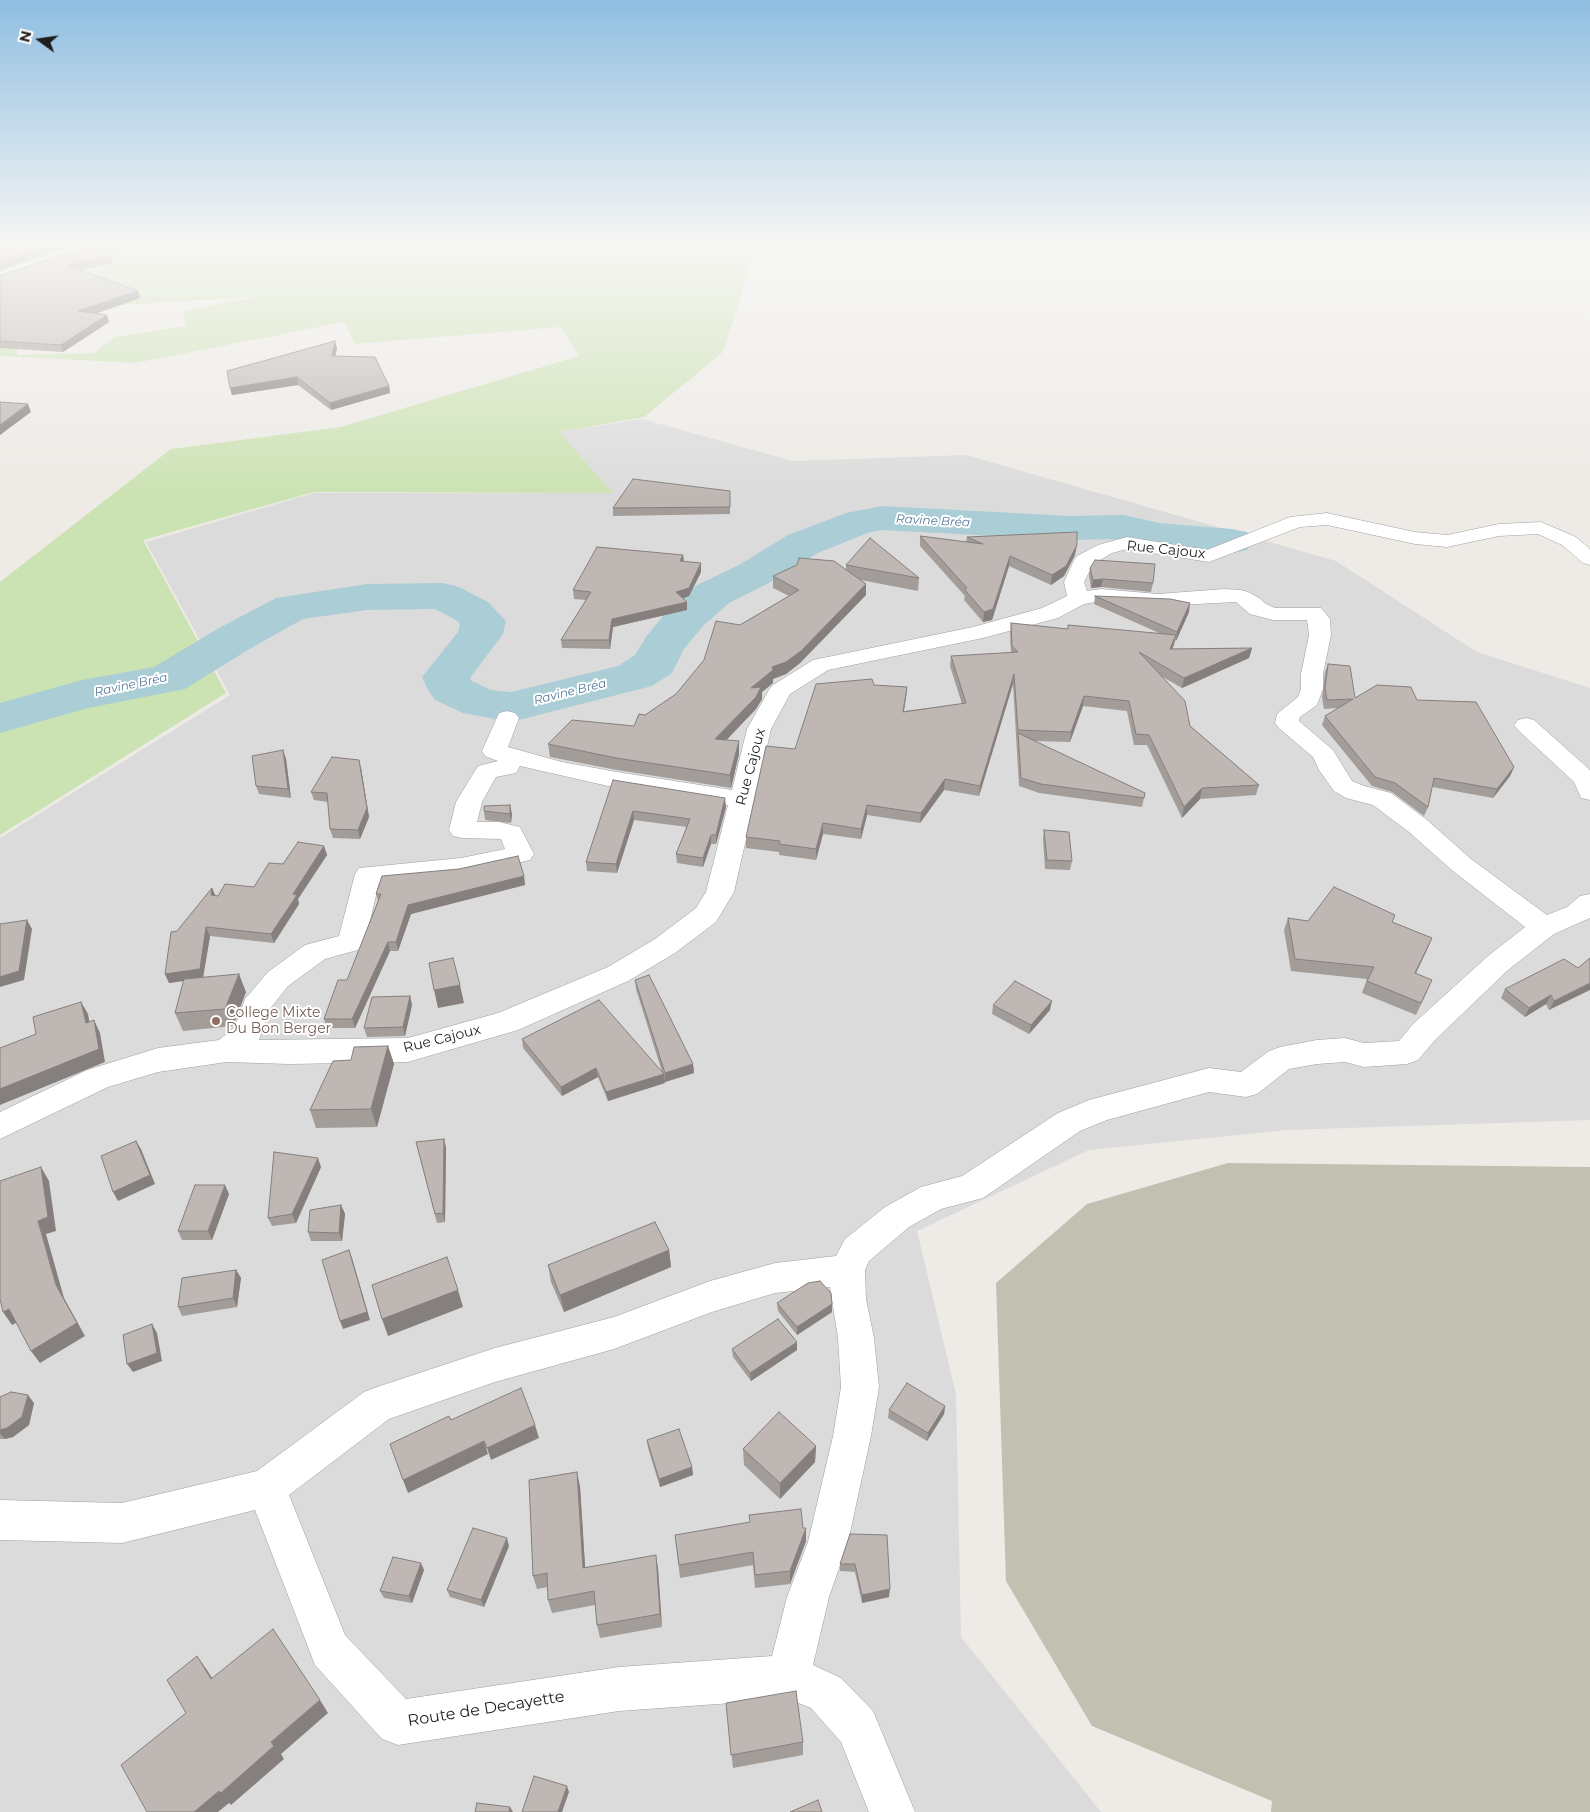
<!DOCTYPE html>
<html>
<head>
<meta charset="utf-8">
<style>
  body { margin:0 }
  #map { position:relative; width:1590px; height:1812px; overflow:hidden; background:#eeebe6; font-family:Montserrat,sans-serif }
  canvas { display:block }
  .north { position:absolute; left:15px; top:15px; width:50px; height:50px; -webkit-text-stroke:4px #fff; paint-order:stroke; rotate:284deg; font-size:14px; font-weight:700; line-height:20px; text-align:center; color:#1e1e1e }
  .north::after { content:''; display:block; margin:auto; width:18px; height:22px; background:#1e1e1e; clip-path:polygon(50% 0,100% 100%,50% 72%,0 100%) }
</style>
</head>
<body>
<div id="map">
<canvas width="1590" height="1812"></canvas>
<div class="north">N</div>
</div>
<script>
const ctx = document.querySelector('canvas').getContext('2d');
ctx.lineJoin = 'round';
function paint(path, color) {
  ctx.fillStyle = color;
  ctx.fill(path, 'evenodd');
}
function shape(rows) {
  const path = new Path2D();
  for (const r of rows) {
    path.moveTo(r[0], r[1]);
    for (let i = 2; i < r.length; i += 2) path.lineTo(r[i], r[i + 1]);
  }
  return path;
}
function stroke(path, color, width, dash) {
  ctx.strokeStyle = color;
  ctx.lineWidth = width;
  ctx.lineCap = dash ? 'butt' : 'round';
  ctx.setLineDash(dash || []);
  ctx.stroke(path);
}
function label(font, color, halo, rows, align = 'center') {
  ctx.font = font + ' Montserrat,sans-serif';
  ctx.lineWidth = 4;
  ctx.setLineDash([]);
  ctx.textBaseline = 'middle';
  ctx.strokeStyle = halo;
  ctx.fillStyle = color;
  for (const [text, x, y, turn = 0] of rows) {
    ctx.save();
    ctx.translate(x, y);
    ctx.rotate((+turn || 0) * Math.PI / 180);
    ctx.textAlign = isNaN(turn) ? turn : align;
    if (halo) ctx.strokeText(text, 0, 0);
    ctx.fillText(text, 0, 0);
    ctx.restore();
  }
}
paint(shape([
  [642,419,793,461,966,455,1336,561,1477,652,1590,688,1590,1120,1287,1130,1089,1150,917,1231,956,1394,961,1637,1101,1812,0,1812,0,838,230,695,146,542,314,493,613,493,558,432]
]), '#dcdbdb');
paint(shape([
  [1228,1163,1590,1167,1590,1812,1271,1812,1272,1801,1092,1726,1006,1581,996,1283,1087,1204]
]), '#c1c1b2');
paint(shape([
  [0,245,757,245,723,352,644,417,559,432,613,493,314,492,143,540,226,693,0,835,0,582,171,449,341,427,579,356,560,327,355,344,344,322,135,363,0,356,0,347,19,342,17,355,94,353,114,337,186,326,183,311,256,297,0,312]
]), '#cbe2b2');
paint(shape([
  [882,506,1070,516,1124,515,1159,523,1232,529,1247,532,1253,541,1247,550,1232,553,1159,547,1124,539,1070,540,882,530,870,532,818,553,769,583,729,603,703,626,684,649,672,673,652,686,511,722,463,713,435,700,428,690,422,677,458,632,460,624,456,620,435,609,367,610,303,619,251,648,185,689,88,708,0,733,0,703,82,680,154,667,219,628,276,598,367,584,443,583,459,587,488,602,506,621,503,634,470,678,472,681,491,690,511,692,618,666,635,655,646,637,671,606,697,585,739,565,788,535,846,513,882,506]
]), '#abced6');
const minor = shape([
  [90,245,113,245,111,248,69,258,0,281,0,272,59,252,90,245],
  [1327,513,1415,532,1447,535,1499,524,1541,522,1576,537,1590,549,1590,565,1583,563,1562,545,1538,534,1499,536,1447,547,1415,544,1327,525,1300,527,1209,562,1127,549,1112,553,1093,564,1084,582,1087,591,1101,589,1158,594,1224,589,1241,590,1248,592,1259,598,1266,604,1275,608,1321,608,1330,619,1331,635,1323,674,1323,689,1317,705,1300,717,1299,721,1333,750,1352,781,1364,786,1391,793,1427,820,1471,859,1547,915,1567,907,1580,896,1590,894,1590,918,1554,934,1508,970,1435,1040,1418,1060,1407,1064,1364,1067,1345,1062,1317,1064,1289,1069,1257,1094,1246,1097,1209,1092,1107,1120,1080,1131,983,1198,941,1209,909,1227,869,1261,865,1270,866,1299,874,1338,879,1387,871,1436,848,1542,829,1597,813,1665,841,1678,873,1711,915,1812,869,1812,841,1742,811,1708,788,1699,619,1711,398,1745,382,1739,315,1665,255,1510,122,1543,0,1540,0,1500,122,1503,257,1471,364,1392,377,1387,495,1348,614,1317,710,1281,775,1263,836,1256,845,1239,885,1207,921,1187,962,1176,1058,1113,1089,1100,1209,1068,1241,1072,1269,1051,1280,1047,1317,1040,1345,1038,1364,1043,1399,1041,1413,1024,1488,956,1525,927,1453,871,1409,832,1373,805,1346,798,1334,791,1319,770,1313,757,1279,728,1275,723,1277,714,1298,697,1301,689,1301,674,1309,635,1307,620,1273,620,1250,614,1236,602,1158,606,1101,601,1084,604,1058,618,983,638,828,670,790,694,771,729,734,892,716,922,675,953,628,981,518,1030,408,1062,289,1064,227,1062,158,1072,108,1087,0,1139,0,1112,87,1070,158,1048,219,1040,235,1027,245,999,268,972,305,945,339,936,355,874,359,868,461,858,505,849,501,839,462,838,453,836,449,830,456,802,478,766,498,761,485,756,482,751,499,713,507,711,515,713,519,718,508,747,562,762,617,772,732,790,747,729,769,690,773,685,813,660,973,627,1042,608,1067,596,1064,582,1074,560,1077,556,1098,545,1127,537,1207,550,1290,517,1327,513],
  [520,766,617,788,728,805,706,892,696,908,655,939,608,967,498,1013,408,1038,259,1040,269,1010,288,986,325,959,361,949,365,942,379,883,410,882,461,876,530,860,534,854,520,827,499,822,477,822,482,802,496,777,516,773,520,766],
  [830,1287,838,1338,841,1387,833,1436,808,1542,787,1597,772,1656,619,1667,406,1699,345,1635,289,1495,389,1419,495,1382,614,1349,712,1312,775,1293,830,1287],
  [1526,718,1534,720,1590,770,1590,800,1581,798,1574,782,1518,730,1514,725,1518,720,1526,718]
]);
stroke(minor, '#9f9f9f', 1);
paint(minor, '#fff');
paint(shape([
  [111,256,113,263,80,270,138,291,140,298,96,313,107,315,109,322,63,352,0,348,0,275],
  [337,348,335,356,389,386,390,393,331,410,298,385,232,395,230,388],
  [730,491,730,514,613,516,613,508],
  [920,536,966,542,967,537,1075,555,1064,576,1051,585,1009,566,992,620,983,622,964,600,965,596,920,546],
  [683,555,684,562,701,563,701,572,689,596,683,598,687,602,687,610,613,627,610,649,562,648,561,640,586,600,574,599,573,590],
  [846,565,919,578,918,591,861,580,866,584,866,595,800,663,786,674,773,679,773,683,762,692,762,699,756,709,726,740,739,741,739,754,731,788,617,770,550,757,548,744,634,726,645,715,676,694,740,625,789,596,773,588,773,576,846,569],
  [1090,568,1153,583,1151,592,1101,587,1091,588,1089,576],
  [1095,596,1189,612,1176,641,1175,640,1172,649,1252,648,1249,658,1182,688,1161,676,1190,726,1259,785,1256,795,1200,799,1182,818,1147,745,1134,745,1127,711,1083,706,1070,742,1034,741,1145,793,1142,807,1039,793,1019,786,1013,684,979,796,944,790,920,823,867,815,861,839,823,834,816,860,779,855,779,852,746,848,746,837,795,749,874,685,907,687,906,697,904,711,962,704,950,666,951,656,1011,653,1010,633,1011,623,1068,629,1159,633,1094,604],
  [1328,664,1355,698,1417,700,1514,767,1510,776,1493,798,1432,787,1428,807,1424,816,1392,792,1372,786,1322,725,1325,716,1338,708,1324,709,1322,697,1325,672],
  [283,750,286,759,291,798,259,794,256,786],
  [361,768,369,817,360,839,333,838,330,829,328,802,314,800,311,792],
  [613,780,726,807,716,844,711,844,703,867,677,863,676,854,687,827,634,820,617,873,587,871,586,862],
  [484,811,512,814,511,823,485,820],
  [1044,830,1072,861,1070,870,1045,869,1043,839],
  [324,846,327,855,298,899,299,904,274,943,210,936,203,977,246,992,233,1026,183,1031,175,1013,184,981,169,983,165,974,177,931,212,888,215,896,218,896,254,887,283,864],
  [524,876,525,885,411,914,398,951,390,951,355,1028,327,1028,324,1019,347,980,378,901,376,894],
  [1288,918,1308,921,1392,922,1432,938,1416,973,1427,992,1416,1015,1362,993,1367,979,1291,971,1284,930],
  [1578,968,1549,1010,1546,1004,1525,1017,1501,998,1505,989],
  [635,980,693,1064,694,1073,665,1082,664,1079,665,1083,608,1101,598,1077,562,1096,523,1048,522,1039,662,1072,636,989],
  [410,996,412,1005,405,1036,367,1037,364,1028],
  [993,1005,1050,1010,1029,1034,992,1014],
  [388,1046,394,1064,377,1127,316,1128,310,1110,351,1060],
  [444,1139,446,1148,445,1222,437,1223,416,1142],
  [321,1167,296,1223,272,1226,268,1218],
  [229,1194,212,1240,182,1240,178,1231],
  [341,1205,345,1214,342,1241,311,1241,308,1232],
  [669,1250,671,1267,564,1312,551,1282,548,1265],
  [236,1270,241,1278,237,1307,182,1316,178,1307],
  [777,1303,832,1304,832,1312,797,1335,778,1311],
  [732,1349,797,1350,751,1381,733,1357],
  [0,1397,34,1403,29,1425,13,1437,5,1439,0,1439],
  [945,1406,944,1414,927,1441,888,1418,889,1410],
  [647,1440,692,1467,693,1475,660,1487,648,1448],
  [816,1446,815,1462,780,1499,744,1465,743,1449],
  [580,1486,585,1567,658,1568,662,1627,600,1638,597,1625,595,1605,552,1613,548,1600,548,1587,537,1589,533,1576],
  [803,1528,806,1528,806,1541,790,1584,755,1588,753,1565,680,1578,675,1535],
  [850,1534,889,1597,862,1603,855,1572,840,1571,840,1564],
  [509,1546,484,1607,450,1597,447,1590],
  [424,1570,412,1603,384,1598,380,1591],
  [726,1703,803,1742,803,1755,733,1768]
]), '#a39d9a');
paint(shape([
  [53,245,83,245,58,250,0,270,0,263],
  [107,245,148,245,109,250],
  [111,256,113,263,70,272,67,265],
  [138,291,140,298,81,319,78,311],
  [107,315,109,322,63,352,61,345],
  [335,341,337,348,334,363,332,356],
  [297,377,298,385,232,395,230,388],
  [389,386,390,393,331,410,330,403],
  [28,404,31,412,0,435,0,425],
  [1077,545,1075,555,1064,576,1051,585,1052,575],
  [683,555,684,563,680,561],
  [1010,556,1009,566,992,620,983,622,984,612],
  [701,563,701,572,689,596,677,601,676,592],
  [1103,579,1101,587,1091,588,1093,580],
  [866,584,866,595,800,663,786,674,773,679,773,683,762,692,762,699,756,709,716,751,715,739,751,688,772,667],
  [687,602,687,610,613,627,610,649,609,640,612,619],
  [1190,603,1189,612,1176,641,1177,632],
  [1176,635,1174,645,1168,659,1170,649],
  [1252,648,1249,658,1182,688,1184,678],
  [1014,674,1013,684,979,796,980,786],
  [907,687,906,697,902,722,903,712],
  [1084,696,1083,706,1070,742,1071,732],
  [739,741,739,754,731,788,730,775],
  [283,750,286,759,291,798,288,789],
  [359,760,361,768,369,817,360,839,358,830],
  [1514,767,1510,776,1493,798,1497,789],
  [945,779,944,790,920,823,921,813],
  [1202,788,1200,799,1182,818,1184,807],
  [725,798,726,807,716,844,716,835],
  [510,805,512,814,511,823,510,814],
  [867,805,867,815,861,839,861,829],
  [633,811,634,820,617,873,616,864],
  [823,823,823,834,816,860,816,849],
  [711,835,711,844,703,867,703,858],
  [324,846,327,855,298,899,299,904,274,943,271,934,293,894],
  [524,876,525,885,411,914,398,951,396,942,408,905],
  [212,888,216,897,211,895],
  [27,920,32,929,24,980,0,987,0,977],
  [206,927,210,936,203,978,169,983,165,974],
  [1432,938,1427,950,1410,985,1415,973],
  [388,942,390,951,355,1028,352,1019],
  [239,974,246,992,233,1026,225,1009],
  [1590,983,1590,990,1549,1010,1554,1001],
  [460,985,464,1003,438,1008,434,990],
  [1551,995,1546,1004,1525,1017,1529,1008],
  [410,996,412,1005,405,1036,403,1027],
  [1052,1001,1050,1010,1029,1034,1031,1025],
  [81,1002,88,1014,92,1036,86,1023],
  [94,1020,100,1033,105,1062,0,1105,0,1089],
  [388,1046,394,1064,377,1127,371,1109],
  [693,1064,694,1073,665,1082,665,1073],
  [596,1068,598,1077,562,1096,561,1087],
  [664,1074,665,1083,608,1101,606,1092],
  [444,1139,446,1148,445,1222,443,1213],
  [136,1141,141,1149,155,1184,118,1201,113,1192],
  [318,1158,321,1167,296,1223,292,1214],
  [41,1167,49,1181,56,1231,46,1234,64,1298,85,1336,40,1363,31,1351,56,1285,38,1221],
  [225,1185,229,1194,212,1240,208,1231],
  [341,1205,345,1214,342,1241,339,1233],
  [349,1250,352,1258,370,1320,343,1329,340,1321],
  [669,1250,671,1267,564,1312,560,1295],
  [236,1270,241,1278,237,1307,233,1298],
  [458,1290,463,1307,388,1336,382,1319],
  [832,1304,832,1312,797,1335,797,1327],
  [9,1309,18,1322,12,1325,3,1312],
  [152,1324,157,1333,162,1361,133,1372,127,1364],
  [797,1342,797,1350,751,1381,750,1373],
  [28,1395,34,1403,29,1425,13,1437,5,1439,0,1433,0,1430],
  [945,1406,944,1414,927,1441,928,1433],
  [535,1425,539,1438,491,1460,487,1448],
  [484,1441,488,1454,408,1493,403,1480],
  [816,1446,815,1462,780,1499,780,1483],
  [692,1467,693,1475,660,1487,659,1479],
  [577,1472,580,1486,586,1581,583,1568],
  [806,1528,806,1541,790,1584,790,1571],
  [507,1538,509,1546,484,1607,481,1600],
  [656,1555,658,1568,662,1627,660,1614],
  [421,1563,424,1570,412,1603,409,1596],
  [890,1589,889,1597,862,1603,862,1595],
  [197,1656,207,1670,221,1692,211,1679],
  [320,1700,328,1713,281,1754,284,1759,231,1805,229,1803,218,1812,194,1812,219,1791,271,1742],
  [567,1786,569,1792,562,1812,558,1812],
  [510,1807,513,1812,509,1812]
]), '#85807d');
const building = shape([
  [0,245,53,245,0,263,0,245],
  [99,246,111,256,67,265,138,291,78,311,107,315,61,345,0,341,0,275,67,253,99,246],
  [335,341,332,356,375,357,389,386,330,403,297,377,230,388,227,371,335,341],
  [0,402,28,404,0,425,0,402],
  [633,479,730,491,730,507,613,508,633,479],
  [1077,532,1077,545,1066,566,1052,575,1010,556,993,609,984,612,965,590,967,588,920,536,983,544,967,537,1077,532],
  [870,538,919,578,846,565,870,538],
  [597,547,683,555,680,561,701,563,689,588,676,592,687,602,612,619,609,640,561,640,591,592,573,590,597,547],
  [799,558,834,561,866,584,801,651,786,662,772,667,773,670,751,688,761,687,756,697,715,739,739,741,730,775,616,758,548,744,572,720,634,726,639,714,645,715,676,694,704,660,716,621,740,625,799,590,773,576,797,565,799,558],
  [1095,560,1155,564,1153,583,1103,579,1093,580,1090,568,1095,560],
  [1095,596,1170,599,1190,603,1177,632,1095,596],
  [1011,623,1068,629,1068,625,1176,635,1170,649,1252,648,1184,678,1139,652,1185,701,1190,726,1259,785,1202,788,1184,807,1149,735,1136,734,1129,701,1084,696,1071,732,1018,730,1014,674,980,786,945,779,921,813,867,805,861,829,823,823,816,849,779,844,780,841,746,837,766,746,795,749,816,684,872,679,874,685,907,687,903,712,966,703,951,656,1018,652,1012,646,1011,623],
  [1328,664,1350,666,1355,698,1377,685,1411,687,1417,700,1476,702,1514,767,1497,789,1434,778,1428,807,1395,783,1375,777,1325,716,1353,699,1327,700,1325,688,1328,664],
  [1018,733,1145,793,1144,798,1041,784,1021,778,1018,733],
  [283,750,288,789,256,786,252,756,283,750],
  [332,757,359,760,367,808,358,830,330,829,327,793,311,792,332,757],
  [613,780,725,798,716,835,711,835,703,858,676,854,690,819,633,811,616,864,586,862,613,780],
  [510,805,510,814,484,811,484,806,510,805],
  [1044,830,1069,832,1072,861,1047,860,1044,830],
  [298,842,324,846,293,894,297,895,271,934,206,927,200,969,165,974,171,932,177,931,212,888,211,895,218,896,225,884,254,887,269,863,283,864,298,842],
  [518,856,524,876,408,905,396,942,388,942,352,1019,324,1019,338,980,347,980,381,894,376,894,382,876,459,869,518,856],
  [1334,887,1395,915,1392,922,1432,938,1415,973,1432,980,1421,1003,1367,981,1374,967,1295,959,1288,918,1308,921,1334,887],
  [27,920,19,971,0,977,0,924,27,920],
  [453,958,460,985,434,990,429,963,453,958],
  [1590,958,1590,983,1554,1001,1551,995,1529,1008,1505,989,1564,959,1578,968,1590,958],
  [239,974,225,1009,175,1013,184,979,239,974],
  [649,975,693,1064,665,1073,635,980,649,975],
  [1015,981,1052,1001,1031,1025,993,1005,1015,981],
  [410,996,403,1027,364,1028,372,997,410,996],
  [599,1000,664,1074,606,1092,596,1068,561,1087,522,1039,599,1000],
  [81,1002,86,1023,94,1020,99,1049,0,1089,0,1048,36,1034,33,1017,81,1002],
  [388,1046,371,1109,310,1110,333,1061,351,1060,354,1047,388,1046],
  [444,1139,443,1213,435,1214,416,1142,444,1139],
  [136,1141,150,1175,113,1192,101,1156,136,1141],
  [274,1152,318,1158,292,1214,268,1218,274,1152],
  [41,1167,48,1217,38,1221,56,1285,77,1323,31,1351,9,1309,3,1312,0,1299,0,1181,41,1167],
  [195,1185,225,1185,208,1231,178,1231,195,1185],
  [341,1205,339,1233,308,1232,310,1210,341,1205],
  [655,1222,669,1250,560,1295,548,1265,655,1222],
  [349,1250,367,1312,340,1321,322,1260,349,1250],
  [447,1257,458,1290,382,1319,372,1285,447,1257],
  [236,1270,233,1298,178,1307,182,1278,236,1270],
  [820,1281,831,1293,832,1304,797,1327,777,1303,808,1283,820,1281],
  [778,1319,797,1342,750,1373,732,1349,778,1319],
  [152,1324,157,1353,127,1364,123,1335,152,1324],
  [907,1383,945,1406,928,1433,889,1410,907,1383],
  [521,1388,535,1425,487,1448,484,1441,403,1480,390,1444,449,1416,451,1420,521,1388],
  [11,1392,28,1395,22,1417,7,1428,0,1430,0,1397,11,1392],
  [779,1412,816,1446,780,1483,743,1449,779,1412],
  [679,1429,692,1467,659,1479,647,1440,679,1429],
  [577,1472,583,1568,656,1555,660,1614,597,1625,594,1591,548,1600,547,1573,533,1576,529,1480,577,1472],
  [801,1509,803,1528,806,1528,790,1571,755,1575,753,1552,679,1565,675,1535,750,1522,749,1515,801,1509],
  [473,1528,507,1538,481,1600,447,1590,473,1528],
  [850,1534,887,1535,890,1589,862,1595,855,1564,840,1564,850,1534],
  [393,1557,421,1563,409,1596,380,1591,393,1557],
  [273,1629,320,1700,271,1742,274,1746,221,1793,219,1791,194,1812,147,1812,121,1765,186,1713,167,1680,197,1656,211,1679,273,1629],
  [796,1691,803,1742,731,1755,726,1703,796,1691],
  [534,1776,567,1786,558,1812,522,1812,534,1776],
  [818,1800,822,1812,790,1812,818,1800],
  [477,1803,510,1807,509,1812,475,1812,477,1803]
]);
paint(building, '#beb7b3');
stroke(building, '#85807d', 1);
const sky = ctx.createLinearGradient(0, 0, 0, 498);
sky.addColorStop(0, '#8fbee1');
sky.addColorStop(0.49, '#f7f6f4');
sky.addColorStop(1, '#f7f6f400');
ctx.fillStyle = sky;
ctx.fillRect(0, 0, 1590, 498);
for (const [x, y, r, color] of [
  [216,1021,5,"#8d6e63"]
]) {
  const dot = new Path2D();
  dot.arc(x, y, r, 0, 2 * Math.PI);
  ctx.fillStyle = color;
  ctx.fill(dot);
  stroke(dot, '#fff', 2);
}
label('italic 12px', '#537a9b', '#fff', [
  ["Ravine Bréa",933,521,3],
  ["Ravine Bréa",131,685,-12],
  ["Ravine Bréa",570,692,-14]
]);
label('14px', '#1e1e1e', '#fff', [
  ["Rue Cajoux",1166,550,6],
  ["Rue Cajoux",751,767,-75],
  ["Rue Cajoux",442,1039,-14]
]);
label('14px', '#785e54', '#fff', [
  ["College Mixte",226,1013],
  ["Du Bon Berger",226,1029]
], 'left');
label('16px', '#1e1e1e', '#fff', [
  ["Route de Decayette",486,1709,-9]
]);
</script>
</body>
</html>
